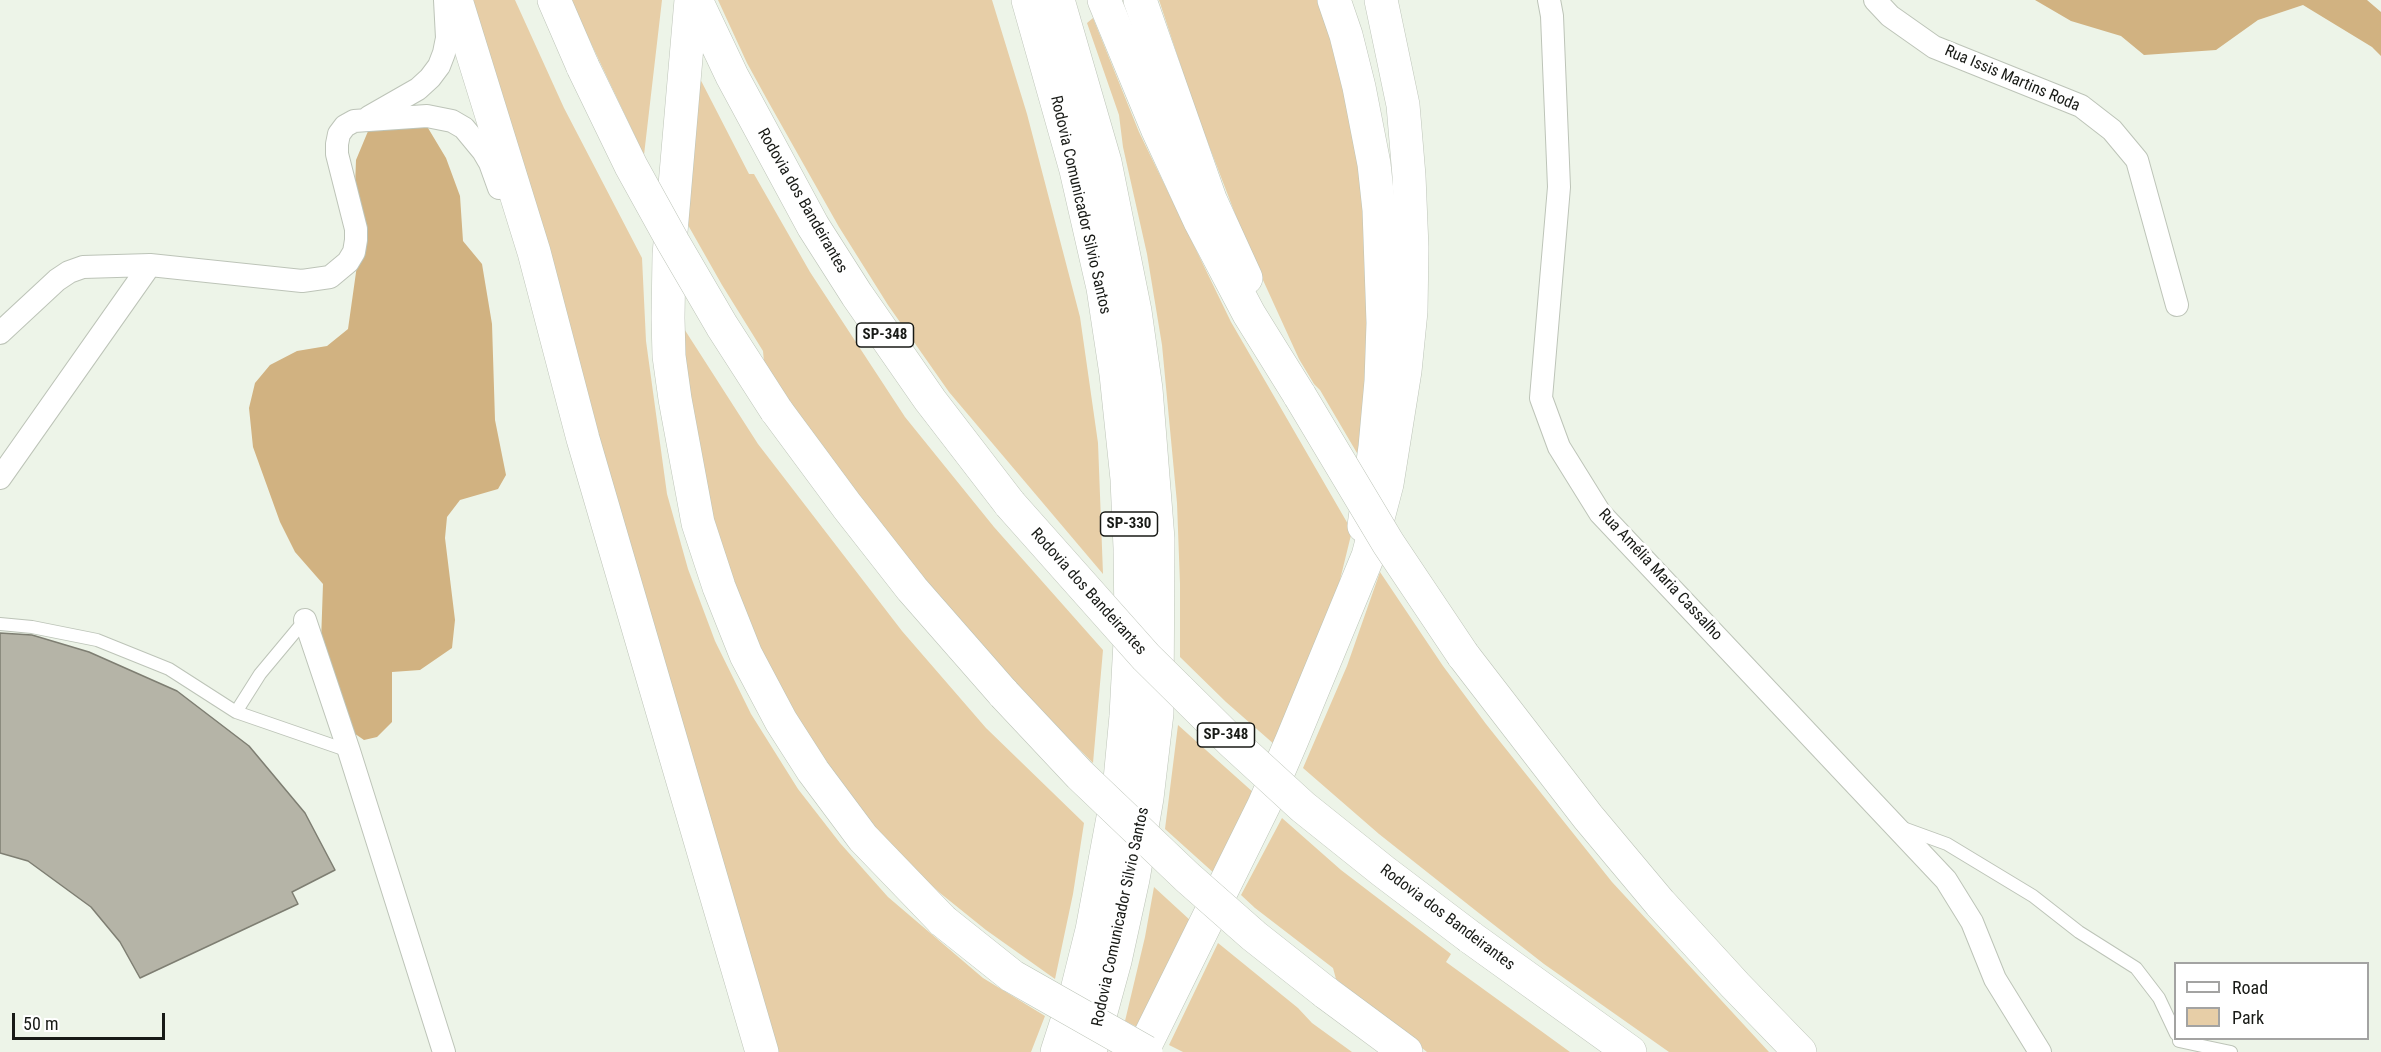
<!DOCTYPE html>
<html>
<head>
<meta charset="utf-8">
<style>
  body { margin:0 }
  #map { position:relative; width:2381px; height:1052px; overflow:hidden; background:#edf4e8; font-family:"Roboto Condensed",sans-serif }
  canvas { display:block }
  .legend { position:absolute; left:2174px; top:962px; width:195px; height:78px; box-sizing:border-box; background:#fff; border:2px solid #a3a3a2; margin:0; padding:8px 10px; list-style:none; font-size:18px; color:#181a16 }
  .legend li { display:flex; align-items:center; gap:12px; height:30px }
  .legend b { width:30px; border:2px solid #a3a3a2 }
  .scale { position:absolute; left:12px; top:1013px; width:153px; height:27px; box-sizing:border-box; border:3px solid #181a16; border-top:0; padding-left:8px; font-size:18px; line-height:21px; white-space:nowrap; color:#181a16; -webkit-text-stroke:4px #fff; paint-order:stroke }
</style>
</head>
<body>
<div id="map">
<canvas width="2381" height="1052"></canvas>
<ul class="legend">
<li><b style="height:8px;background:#fff"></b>Road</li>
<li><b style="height:16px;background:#e7cea7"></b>Park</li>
</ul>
<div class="scale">50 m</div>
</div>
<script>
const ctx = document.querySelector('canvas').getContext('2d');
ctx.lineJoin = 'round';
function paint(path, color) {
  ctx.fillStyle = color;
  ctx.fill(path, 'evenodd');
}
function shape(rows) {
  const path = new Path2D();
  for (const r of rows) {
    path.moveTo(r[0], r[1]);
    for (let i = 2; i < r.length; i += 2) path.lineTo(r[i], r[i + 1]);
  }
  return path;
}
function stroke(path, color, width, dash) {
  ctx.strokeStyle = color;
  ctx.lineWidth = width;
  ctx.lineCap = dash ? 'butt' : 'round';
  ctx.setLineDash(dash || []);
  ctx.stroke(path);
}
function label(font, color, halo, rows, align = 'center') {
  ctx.font = font + ' "Roboto Condensed",sans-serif';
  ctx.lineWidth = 6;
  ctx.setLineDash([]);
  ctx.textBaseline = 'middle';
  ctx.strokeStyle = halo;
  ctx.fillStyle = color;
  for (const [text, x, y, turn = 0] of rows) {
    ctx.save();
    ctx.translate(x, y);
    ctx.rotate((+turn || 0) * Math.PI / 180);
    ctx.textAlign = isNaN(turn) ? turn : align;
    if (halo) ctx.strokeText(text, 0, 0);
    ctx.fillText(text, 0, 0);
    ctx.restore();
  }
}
paint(shape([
  [467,0,515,0,564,108,642,258,646,341,667,494,688,569,715,641,751,714,798,789,840,843,888,897,983,978,1045,1016,1031,1052,775,1052],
  [569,0,662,0,644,155,579,18],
  [718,0,992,0,1027,114,1080,317,1098,443,1103,574,949,392,888,305,839,227,769,103,747,63],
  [1159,0,1326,0,1336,35,1373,253,1364,465,1320,390,1314,384,1299,359,1247,245,1195,109],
  [1093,18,1139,132,1231,322,1352,531,1340,580,1321,635,1275,745,1226,702,1180,657,1180,584,1177,503,1162,345,1147,254,1123,147,1119,115,1087,23],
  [694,67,749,174,754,174,810,272,905,417,994,527,1103,650,1093,763,1006,675,891,539,793,406,764,362,763,351,722,285,684,218],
  [681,324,758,444,902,631,986,728,1084,823,1073,894,1055,979,986,930,940,893,897,854,834,777,782,691,758,644,718,540,693,430],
  [1380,572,1443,666,1486,724,1612,882,1769,1052,1669,1052,1544,964,1475,910,1379,834,1303,768,1347,666],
  [1178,725,1254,793,1215,874,1165,829],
  [1282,818,1341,870,1451,954,1446,962,1570,1052,1427,1052,1336,979,1333,968,1255,908,1241,895],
  [1154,887,1191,921,1139,1028,1125,1021,1145,937],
  [1218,943,1298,1008,1312,1023,1352,1052,1183,1052,1169,1045]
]), '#e7cea7');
paint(shape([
  [2035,0,2367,0,2381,12,2381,56,2372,47,2303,5,2258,20,2216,50,2144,55,2121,36,2071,21],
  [408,111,428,128,446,158,460,196,463,241,482,264,492,324,495,420,506,475,498,489,460,500,447,517,445,538,455,620,452,648,420,670,392,672,392,722,377,737,364,740,348,729,321,642,323,584,295,552,280,522,253,447,249,408,255,383,270,365,297,351,327,346,348,329,361,237,355,187,356,160,371,124]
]), '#d1b281');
const building = shape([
  [0,633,32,635,89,652,177,691,249,746,305,813,335,870,292,892,298,904,140,978,120,942,91,907,28,861,0,853,0,633]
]);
paint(building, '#b5b4a7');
stroke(building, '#7e7e72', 1.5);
const service = shape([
  [0,624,32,627,97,640,169,669,236,712,349,751],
  [236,712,260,674,305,620],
  [1903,828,1947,844,2033,896,2079,932,2136,968,2159,998,2176,1034],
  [2179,1041,2231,1052]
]);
const minor = shape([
  [1549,0,1552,16,1559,187,1541,398,1559,447,1600,513,1946,880,1972,922,1995,979,2040,1052],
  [1875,0,1890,16,1934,47,2081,106,2112,130,2137,160,2177,305],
  [369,117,418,89,430,78,439,66,444,53,447,38,445,0],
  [0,333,57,280,69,272,83,267,150,265,302,281,330,277,348,262,354,252,356,240,356,229,337,154,337,144,339,134,345,126,354,121,427,116,452,121,464,128,483,151,490,163,499,188],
  [0,478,150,265],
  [305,620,349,751,444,1052]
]);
const trunk = shape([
  [1140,0,1210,199,1246,278],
  [1334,0,1346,35,1359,87,1374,164,1379,210,1383,323,1381,381,1375,447,1364,526]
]);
const motorway = shape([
  [456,0,534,252,583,439,762,1052],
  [554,0,583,67],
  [691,0,669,255,668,318,669,356,675,399,698,523,719,587,746,655,781,721,813,771,863,838,943,921],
  [696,0,732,76,813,226,857,295,930,400,1010,504],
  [1028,0,1076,170,1103,288,1116,374,1127,479,1130,548,1131,623,1126,716,1120,780,1092,930,1077,990,1057,1052],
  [1058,0,1105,162,1135,311,1146,389,1158,539,1157,713,1147,798,1133,879,1115,961,1090,1052],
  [1104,0,1157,128,1200,221,1249,314,1300,396],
  [776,410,847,506,912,589,1004,694],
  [1463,655,1588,817,1660,903,1735,985,1800,1052],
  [1470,937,1630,1052],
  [1325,992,1406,1052],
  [1142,1052,1264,805,1292,740,1368,556,1387,484,1405,371,1411,311,1412,248,1409,176,1403,105,1381,0]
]);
stroke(service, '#bdc4b8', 14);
stroke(minor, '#bdc4b8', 24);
stroke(trunk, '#bdc4b8', 34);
stroke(motorway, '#bdc4b8', 34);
stroke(service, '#fff', 12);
stroke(minor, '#fff', 22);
stroke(trunk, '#fff', 33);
stroke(motorway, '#fff', 33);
const motorwayBridge = shape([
  [583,67,631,166,673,242,722,326,776,410],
  [1300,396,1388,543,1463,655],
  [1010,504,1146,657,1231,741,1303,807,1383,871,1470,937],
  [1004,694,1080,775,1187,877,1254,936,1325,992],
  [943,921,1012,976,1146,1052]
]);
stroke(motorwayBridge, '#bdc4b8', 34, []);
stroke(motorwayBridge, '#fff', 33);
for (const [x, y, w] of [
  [885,335,57],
  [1129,524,57],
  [1226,735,57]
]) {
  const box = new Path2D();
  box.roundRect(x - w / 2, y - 12, w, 24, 4.5);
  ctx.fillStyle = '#fff';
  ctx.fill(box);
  stroke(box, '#181a16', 1.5);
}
label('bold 15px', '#181a16', null, [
  ["SP-348",885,335],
  ["SP-330",1129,524],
  ["SP-348",1226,735]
]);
label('16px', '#181a16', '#fff', [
  ["Rua Issis Martins Roda",2012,79,23],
  ["Rodovia dos Bandeirantes",802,201,60],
  ["Rodovia Comunicador Silvio Santos",1080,205,77],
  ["Rua Amélia Maria Cassalho",1660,575,47],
  ["Rodovia dos Bandeirantes",1088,592,48],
  ["Rodovia Comunicador Silvio Santos",1121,917,-78],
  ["Rodovia dos Bandeirantes",1447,918,37]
]);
</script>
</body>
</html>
